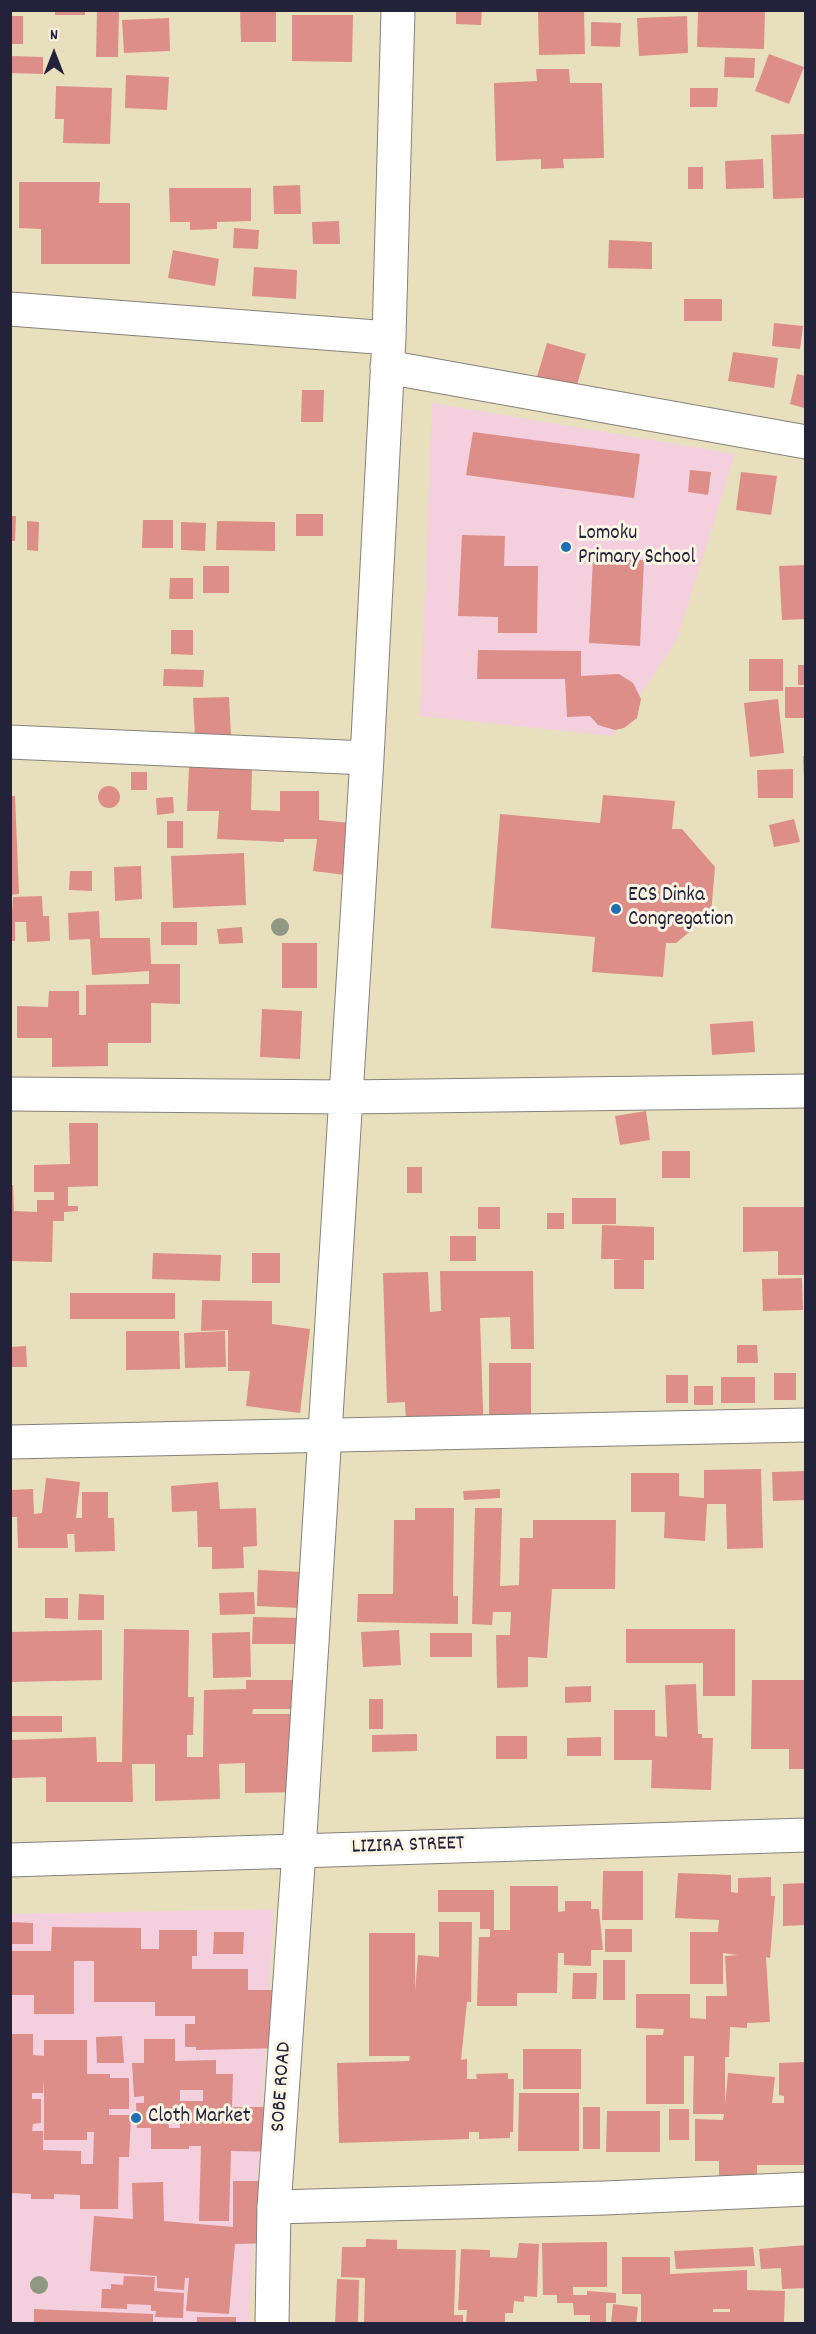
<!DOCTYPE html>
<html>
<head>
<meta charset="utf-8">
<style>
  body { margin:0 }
  #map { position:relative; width:816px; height:2334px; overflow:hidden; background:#e8e0bc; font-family:Dekko,sans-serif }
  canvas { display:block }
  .frame { position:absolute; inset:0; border:12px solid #22223b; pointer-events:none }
  .north { position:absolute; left:24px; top:24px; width:60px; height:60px; -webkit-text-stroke:4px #fcf5e5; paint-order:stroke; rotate:0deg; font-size:16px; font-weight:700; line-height:24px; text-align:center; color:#22223b }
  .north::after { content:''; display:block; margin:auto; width:21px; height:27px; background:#22223b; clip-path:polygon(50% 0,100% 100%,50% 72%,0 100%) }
</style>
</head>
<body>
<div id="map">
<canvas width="816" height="2334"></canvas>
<div class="frame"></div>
<div class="north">N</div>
</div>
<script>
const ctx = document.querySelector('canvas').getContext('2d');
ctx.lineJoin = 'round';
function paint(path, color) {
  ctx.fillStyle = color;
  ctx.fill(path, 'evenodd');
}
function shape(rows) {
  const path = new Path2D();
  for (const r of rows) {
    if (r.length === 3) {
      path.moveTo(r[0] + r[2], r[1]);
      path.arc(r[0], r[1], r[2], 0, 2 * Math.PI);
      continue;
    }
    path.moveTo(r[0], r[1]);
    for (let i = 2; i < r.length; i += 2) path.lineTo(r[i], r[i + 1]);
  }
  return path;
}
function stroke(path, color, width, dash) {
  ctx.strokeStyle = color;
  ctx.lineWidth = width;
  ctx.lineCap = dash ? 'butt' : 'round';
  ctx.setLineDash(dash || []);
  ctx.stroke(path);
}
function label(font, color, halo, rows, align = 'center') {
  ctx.font = font + ' Dekko,sans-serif';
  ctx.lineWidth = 6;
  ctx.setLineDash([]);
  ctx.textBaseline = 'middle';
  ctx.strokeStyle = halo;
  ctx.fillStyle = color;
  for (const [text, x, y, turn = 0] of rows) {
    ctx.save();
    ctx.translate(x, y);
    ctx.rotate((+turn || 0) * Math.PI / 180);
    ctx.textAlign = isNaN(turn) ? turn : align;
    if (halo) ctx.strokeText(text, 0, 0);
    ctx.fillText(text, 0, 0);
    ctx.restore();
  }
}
paint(shape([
  [432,403,735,454,677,640,613,736,420,716],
  [274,1909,249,2323,11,2323,10,1914]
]), '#f4cfde');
paint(shape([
  [55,10,85,10,85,15,55,15],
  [97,10,119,10,118,57,96,57],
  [240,10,276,10,276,42,241,42],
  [456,10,482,10,481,25,456,24],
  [538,10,584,10,585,54,539,55],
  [698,10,765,10,764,49,697,47],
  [292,15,353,15,352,62,292,61],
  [10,16,23,16,23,44,10,44],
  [687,16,688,53,639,56,637,18],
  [169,18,170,51,124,53,122,20],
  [591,22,621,23,620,47,591,46],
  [769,54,804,67,789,104,755,91],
  [11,56,43,57,43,74,11,73],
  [725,57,755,58,754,78,724,77],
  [536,69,569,69,570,83,602,83,604,158,563,159,564,168,541,169,541,159,496,161,494,83,537,81],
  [126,75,169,77,167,110,125,108],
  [56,86,112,88,110,144,63,143,64,119,55,119],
  [690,88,718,88,717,107,690,107],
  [806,134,806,198,773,199,771,135],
  [763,159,764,188,726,189,725,161],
  [688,167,703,167,703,189,688,189],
  [19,182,100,182,99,203,130,203,130,264,41,264,41,229,19,228],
  [300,185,301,214,274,214,273,186],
  [169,188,251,188,251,221,217,222,217,229,190,230,190,222,170,222],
  [339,221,340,244,313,244,312,222],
  [234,228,259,230,258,249,233,248],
  [609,240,652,242,652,269,608,268],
  [173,250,219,259,215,286,168,278],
  [254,267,297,270,296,299,252,296],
  [684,299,722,299,722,321,684,321],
  [774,323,803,326,800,349,772,346],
  [547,343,586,354,575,392,536,380],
  [733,352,778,358,774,388,728,381],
  [797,374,806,376,804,408,790,404],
  [302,390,324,390,323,422,301,422],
  [473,432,640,454,634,498,466,475],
  [690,470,711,472,708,495,688,492],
  [741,472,777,476,771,515,736,510],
  [296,514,323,514,323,536,296,536],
  [10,516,16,516,15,541,10,541],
  [143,520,173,520,173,548,142,548],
  [27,521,39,522,38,551,27,550],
  [217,521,275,522,275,551,216,550],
  [181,522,206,523,205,551,181,550],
  [462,535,505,536,504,566,538,566,537,633,498,633,498,617,458,616],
  [593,558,644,560,640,646,589,643],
  [806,565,806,619,782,620,779,566],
  [203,566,229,566,229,593,203,593],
  [170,578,193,578,193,599,169,599],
  [171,630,193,630,193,655,171,654],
  [478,650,581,651,581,676,619,674,633,683,641,699,637,718,624,728,615,730,598,725,590,716,567,717,565,679,477,679],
  [749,659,783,659,783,691,749,691],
  [798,665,806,665,806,685,798,685],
  [164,669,204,670,203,687,163,686],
  [785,687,806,687,806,718,785,718],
  [229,697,231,736,195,738,193,698],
  [778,699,784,753,750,757,744,703],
  [803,756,806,756,806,779,804,779],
  [189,767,252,769,251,810,280,811,280,791,319,791,319,820,351,823,346,875,313,871,317,839,284,839,284,842,217,839,219,811,187,811],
  [793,769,793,798,758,798,757,770],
  [131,772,147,772,147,790,131,790],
  [109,797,11],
  [603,795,675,801,672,829,682,829,715,867,711,914,676,943,666,943,663,977,592,972,595,937,491,928,500,814,600,823],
  [10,796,15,796,19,894,10,895],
  [173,797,174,813,157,815,156,798],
  [794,819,800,842,774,847,769,825],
  [167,821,183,821,183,848,167,848],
  [244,853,246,905,173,908,171,856],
  [141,866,142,899,115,901,114,867],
  [70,871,92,871,92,891,69,890],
  [42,896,43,916,49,916,50,941,27,942,26,922,15,922,15,941,10,941,13,897],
  [99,911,100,938,150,938,151,964,180,964,180,1004,151,1003,151,1043,108,1043,108,1066,52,1067,52,1038,17,1038,17,1006,48,1007,49,991,79,991,79,1015,86,1015,86,985,149,984,149,971,92,975,90,939,69,940,68,913],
  [161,922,197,922,197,945,161,945],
  [242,927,243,943,219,944,217,929],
  [282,943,317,943,317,988,282,988],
  [262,1009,302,1011,300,1059,260,1057],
  [753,1021,755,1052,712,1055,710,1024],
  [646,1111,650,1140,620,1145,615,1116],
  [69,1123,98,1123,98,1186,68,1187,68,1206,78,1206,78,1211,64,1212,64,1221,53,1221,52,1262,10,1261,10,1185,13,1185,14,1211,37,1212,37,1200,54,1200,54,1192,34,1192,34,1165,70,1164],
  [662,1151,690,1151,690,1178,662,1178],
  [407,1167,422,1167,422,1193,407,1193],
  [572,1198,616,1198,616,1224,572,1224],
  [478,1207,500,1207,500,1229,478,1229],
  [743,1207,806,1207,806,1275,778,1275,778,1251,743,1252],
  [547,1213,564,1213,564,1229,547,1229],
  [602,1225,654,1227,654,1260,644,1260,644,1289,614,1289,614,1260,625,1259,601,1259],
  [450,1236,476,1236,476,1261,450,1261],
  [153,1253,221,1255,220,1281,152,1279],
  [252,1253,280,1253,280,1283,252,1283],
  [440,1271,533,1271,534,1349,511,1349,510,1317,480,1318,484,1440,407,1442,405,1402,387,1403,383,1273,428,1272,430,1312,441,1311],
  [802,1278,803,1310,763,1311,762,1279],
  [70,1293,175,1293,175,1319,70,1319],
  [202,1300,272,1301,272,1324,310,1329,300,1413,246,1406,250,1371,228,1371,228,1330,201,1331],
  [126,1331,179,1331,180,1369,126,1370],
  [225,1331,226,1367,185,1368,184,1333],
  [737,1345,757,1345,758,1363,737,1363],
  [26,1346,27,1367,10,1367,10,1347],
  [489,1363,531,1363,531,1415,489,1415],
  [774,1373,796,1373,796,1400,774,1400],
  [666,1375,688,1375,688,1403,666,1403],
  [721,1377,755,1377,755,1403,721,1403],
  [694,1386,713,1386,713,1405,694,1405],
  [761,1469,763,1548,727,1549,726,1504,707,1504,705,1541,664,1538,665,1512,631,1512,631,1473,679,1473,679,1496,704,1498,704,1470],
  [806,1471,806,1500,773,1501,772,1472],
  [46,1478,80,1482,76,1518,82,1518,82,1492,108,1492,108,1518,114,1518,115,1551,75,1552,74,1528,74,1534,67,1534,68,1548,18,1548,17,1517,10,1517,10,1490,33,1489,34,1514,42,1513],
  [218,1482,220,1509,256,1508,257,1546,243,1547,244,1568,212,1569,212,1547,198,1547,197,1511,172,1512,171,1486],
  [500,1489,500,1498,464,1500,463,1491],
  [415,1508,454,1508,453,1596,458,1596,458,1624,357,1622,358,1594,393,1594,394,1520,415,1520],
  [475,1508,502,1508,500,1586,519,1585,520,1538,533,1538,533,1520,616,1520,615,1589,552,1589,547,1658,528,1657,528,1687,497,1688,496,1635,510,1635,511,1612,493,1612,492,1625,472,1624],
  [258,1570,302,1572,300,1608,257,1606],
  [254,1592,255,1614,220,1615,219,1593],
  [79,1594,104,1595,104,1620,78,1620],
  [45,1598,68,1598,68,1619,45,1618],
  [253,1617,307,1618,306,1644,252,1644],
  [124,1629,189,1630,188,1697,194,1697,193,1735,187,1735,187,1757,203,1757,204,1690,246,1689,246,1680,306,1680,306,1709,253,1709,252,1714,304,1714,304,1792,245,1793,245,1763,219,1764,220,1799,155,1801,155,1764,132,1764,133,1802,46,1802,46,1777,12,1778,11,1740,96,1737,97,1762,122,1762],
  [626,1629,735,1629,735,1696,703,1696,703,1663,626,1663],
  [102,1630,102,1680,10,1682,10,1632],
  [399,1630,401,1665,363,1667,361,1632],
  [250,1632,251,1677,213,1678,212,1633],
  [430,1633,472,1633,472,1657,430,1657],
  [752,1680,806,1680,806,1769,789,1769,789,1749,751,1749],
  [696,1684,698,1734,702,1734,702,1738,713,1738,711,1790,651,1788,652,1760,614,1760,614,1710,655,1710,655,1736,667,1737,665,1685],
  [591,1686,591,1702,565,1703,565,1687],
  [369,1699,383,1699,383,1729,369,1729],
  [10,1716,62,1716,62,1732,10,1732],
  [417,1734,417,1751,372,1752,372,1735],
  [496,1736,527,1736,527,1759,496,1759],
  [601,1737,601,1756,567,1756,567,1738],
  [603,1871,643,1871,643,1920,602,1920],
  [678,1873,731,1875,731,1892,738,1893,738,1878,771,1877,771,1896,775,1896,770,1958,766,1957,770,2022,747,2023,747,2028,730,2027,729,2057,725,2057,725,2105,728,2073,775,2077,772,2103,784,2103,784,2096,779,2095,779,2063,806,2062,806,2165,757,2165,757,2190,719,2190,719,2161,695,2161,695,2119,723,2120,724,2114,693,2114,694,2056,684,2056,684,2104,646,2104,646,2035,663,2035,664,2029,636,2028,636,1994,690,1994,690,2018,706,2019,706,1996,727,1996,725,1956,738,1955,723,1953,723,1984,690,1984,690,1932,718,1932,719,1920,675,1918],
  [806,1883,806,1925,783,1926,783,1884],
  [510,1886,558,1886,558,1912,565,1911,565,1901,591,1901,591,1909,599,1909,603,1950,591,1950,591,1966,564,1965,564,1953,558,1953,557,1993,517,1993,517,2006,477,2006,479,1937,490,1937,490,1929,480,1929,480,1912,438,1912,438,1890,494,1890,494,1930,510,1930],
  [10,1922,33,1923,33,1944,10,1944],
  [439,1922,472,1922,471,2002,467,2002,461,2060,467,2059,467,2079,477,2079,476,2074,508,2073,508,2079,514,2079,513,2132,510,2132,510,2138,479,2139,479,2132,469,2132,469,2139,339,2143,337,2063,409,2061,410,2056,369,2056,369,1933,415,1933,415,1991,418,1955,439,1957],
  [52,1927,141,1928,141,1949,159,1949,159,1930,197,1930,197,1956,192,1956,192,1969,248,1969,248,1990,284,1990,284,2048,196,2050,196,2047,185,2047,185,2024,195,2024,195,2016,155,2016,155,2002,94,2002,94,1961,74,1961,74,2014,34,2014,34,1995,10,1995,10,1951,51,1951],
  [605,1929,632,1929,632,1952,605,1952],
  [214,1932,244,1932,243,1954,213,1954],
  [603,1960,625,1960,625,2000,603,2000],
  [573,1973,597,1973,596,1999,572,1999],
  [10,2034,33,2034,33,2055,44,2056,44,2040,87,2040,87,2074,110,2074,110,2078,129,2078,129,2109,109,2109,109,2115,131,2115,129,2157,119,2157,118,2209,80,2209,80,2195,54,2194,54,2199,31,2199,31,2194,10,2193],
  [44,2079,44,2140,87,2140,87,2132,94,2132,93,2164,81,2164,81,2151,43,2150,43,2131,32,2131,33,2124,41,2123,41,2099,32,2099,32,2093,43,2093],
  [122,2036,124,2063,97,2063,96,2037],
  [144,2039,175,2039,175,2061,216,2060,216,2074,233,2074,232,2107,284,2107,284,2152,231,2151,229,2221,199,2221,201,2146,189,2146,189,2149,151,2149,151,2128,137,2128,136,2103,144,2103,144,2096,134,2097,132,2063,144,2063],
  [180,2090,203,2090,203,2101,180,2101],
  [168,2120,180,2120,180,2128,169,2128],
  [523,2049,581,2049,581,2089,523,2089],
  [519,2093,579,2093,579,2151,518,2151],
  [583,2107,600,2107,600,2149,583,2149],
  [669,2109,689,2109,689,2140,669,2140],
  [607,2111,660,2111,660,2152,606,2152],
  [233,2181,277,2181,278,2243,235,2244,229,2314,186,2311,189,2278,185,2278,184,2290,157,2288,157,2276,90,2271,94,2216,133,2219,132,2183,163,2182,164,2221,233,2227],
  [366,2239,397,2240,397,2249,456,2250,454,2315,463,2315,463,2324,364,2324,365,2278,341,2277,342,2247,366,2247],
  [607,2242,607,2287,573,2287,573,2295,587,2295,587,2291,616,2293,616,2303,606,2303,606,2324,590,2324,590,2315,574,2315,573,2303,557,2303,557,2295,543,2295,542,2243],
  [519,2243,539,2244,537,2297,524,2296,524,2302,514,2301,513,2313,505,2313,505,2324,466,2324,467,2310,458,2310,461,2249,490,2250,490,2257,517,2258],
  [806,2245,806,2288,782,2289,781,2268,761,2269,759,2249],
  [753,2247,755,2266,676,2269,674,2251],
  [622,2257,670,2257,670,2274,747,2270,747,2290,785,2291,784,2324,641,2324,641,2294,622,2294],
  [713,2309,730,2309,730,2312,713,2312],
  [124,2276,155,2277,154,2291,184,2293,183,2318,155,2317,156,2311,151,2311,151,2305,127,2304,127,2309,101,2308,102,2289,111,2289,111,2284,123,2285],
  [337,2279,359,2280,358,2324,335,2324],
  [613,2304,638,2307,636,2324,611,2324],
  [34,2309,153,2314,153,2324,34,2324],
  [197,2317,236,2317,236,2324,197,2324]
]), '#dd8e88');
const street = shape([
  [10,309,389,338],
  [387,367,806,442],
  [10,742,367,758],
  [10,1094,345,1097,806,1091],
  [10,1442,806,1425],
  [299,1851,367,758,389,338,398,10],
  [274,2207,605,2198,806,2189]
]);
const secondary = shape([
  [10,1860,806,1835],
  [272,2324,274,2207,299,1851]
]);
stroke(street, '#85817c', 35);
stroke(secondary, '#85817c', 35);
stroke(street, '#fff', 33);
stroke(secondary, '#fff', 33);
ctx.fillStyle = '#909782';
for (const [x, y] of [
  [280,927],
  [39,2285]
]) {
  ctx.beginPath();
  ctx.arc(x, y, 9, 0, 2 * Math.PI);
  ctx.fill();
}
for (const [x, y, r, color] of [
  [566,547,6,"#1f6fb2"],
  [616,909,6,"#1f6fb2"],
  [136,2118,6,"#1f6fb2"]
]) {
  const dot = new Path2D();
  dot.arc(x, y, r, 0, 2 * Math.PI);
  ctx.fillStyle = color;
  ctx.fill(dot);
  stroke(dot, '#fcf5e5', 2);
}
label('21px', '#22223b', '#fcf5e5', [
  ["Lomoku",578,535],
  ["Primary School",578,559],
  ["ECS Dinka",628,897],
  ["Congregation",628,921],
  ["Cloth Market",148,2118]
], 'left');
label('21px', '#22223b', '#fcf5e5', [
  ["LIZIRA STREET",408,1847,-2],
  ["SOBE ROAD",283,2087,-86]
]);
</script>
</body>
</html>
